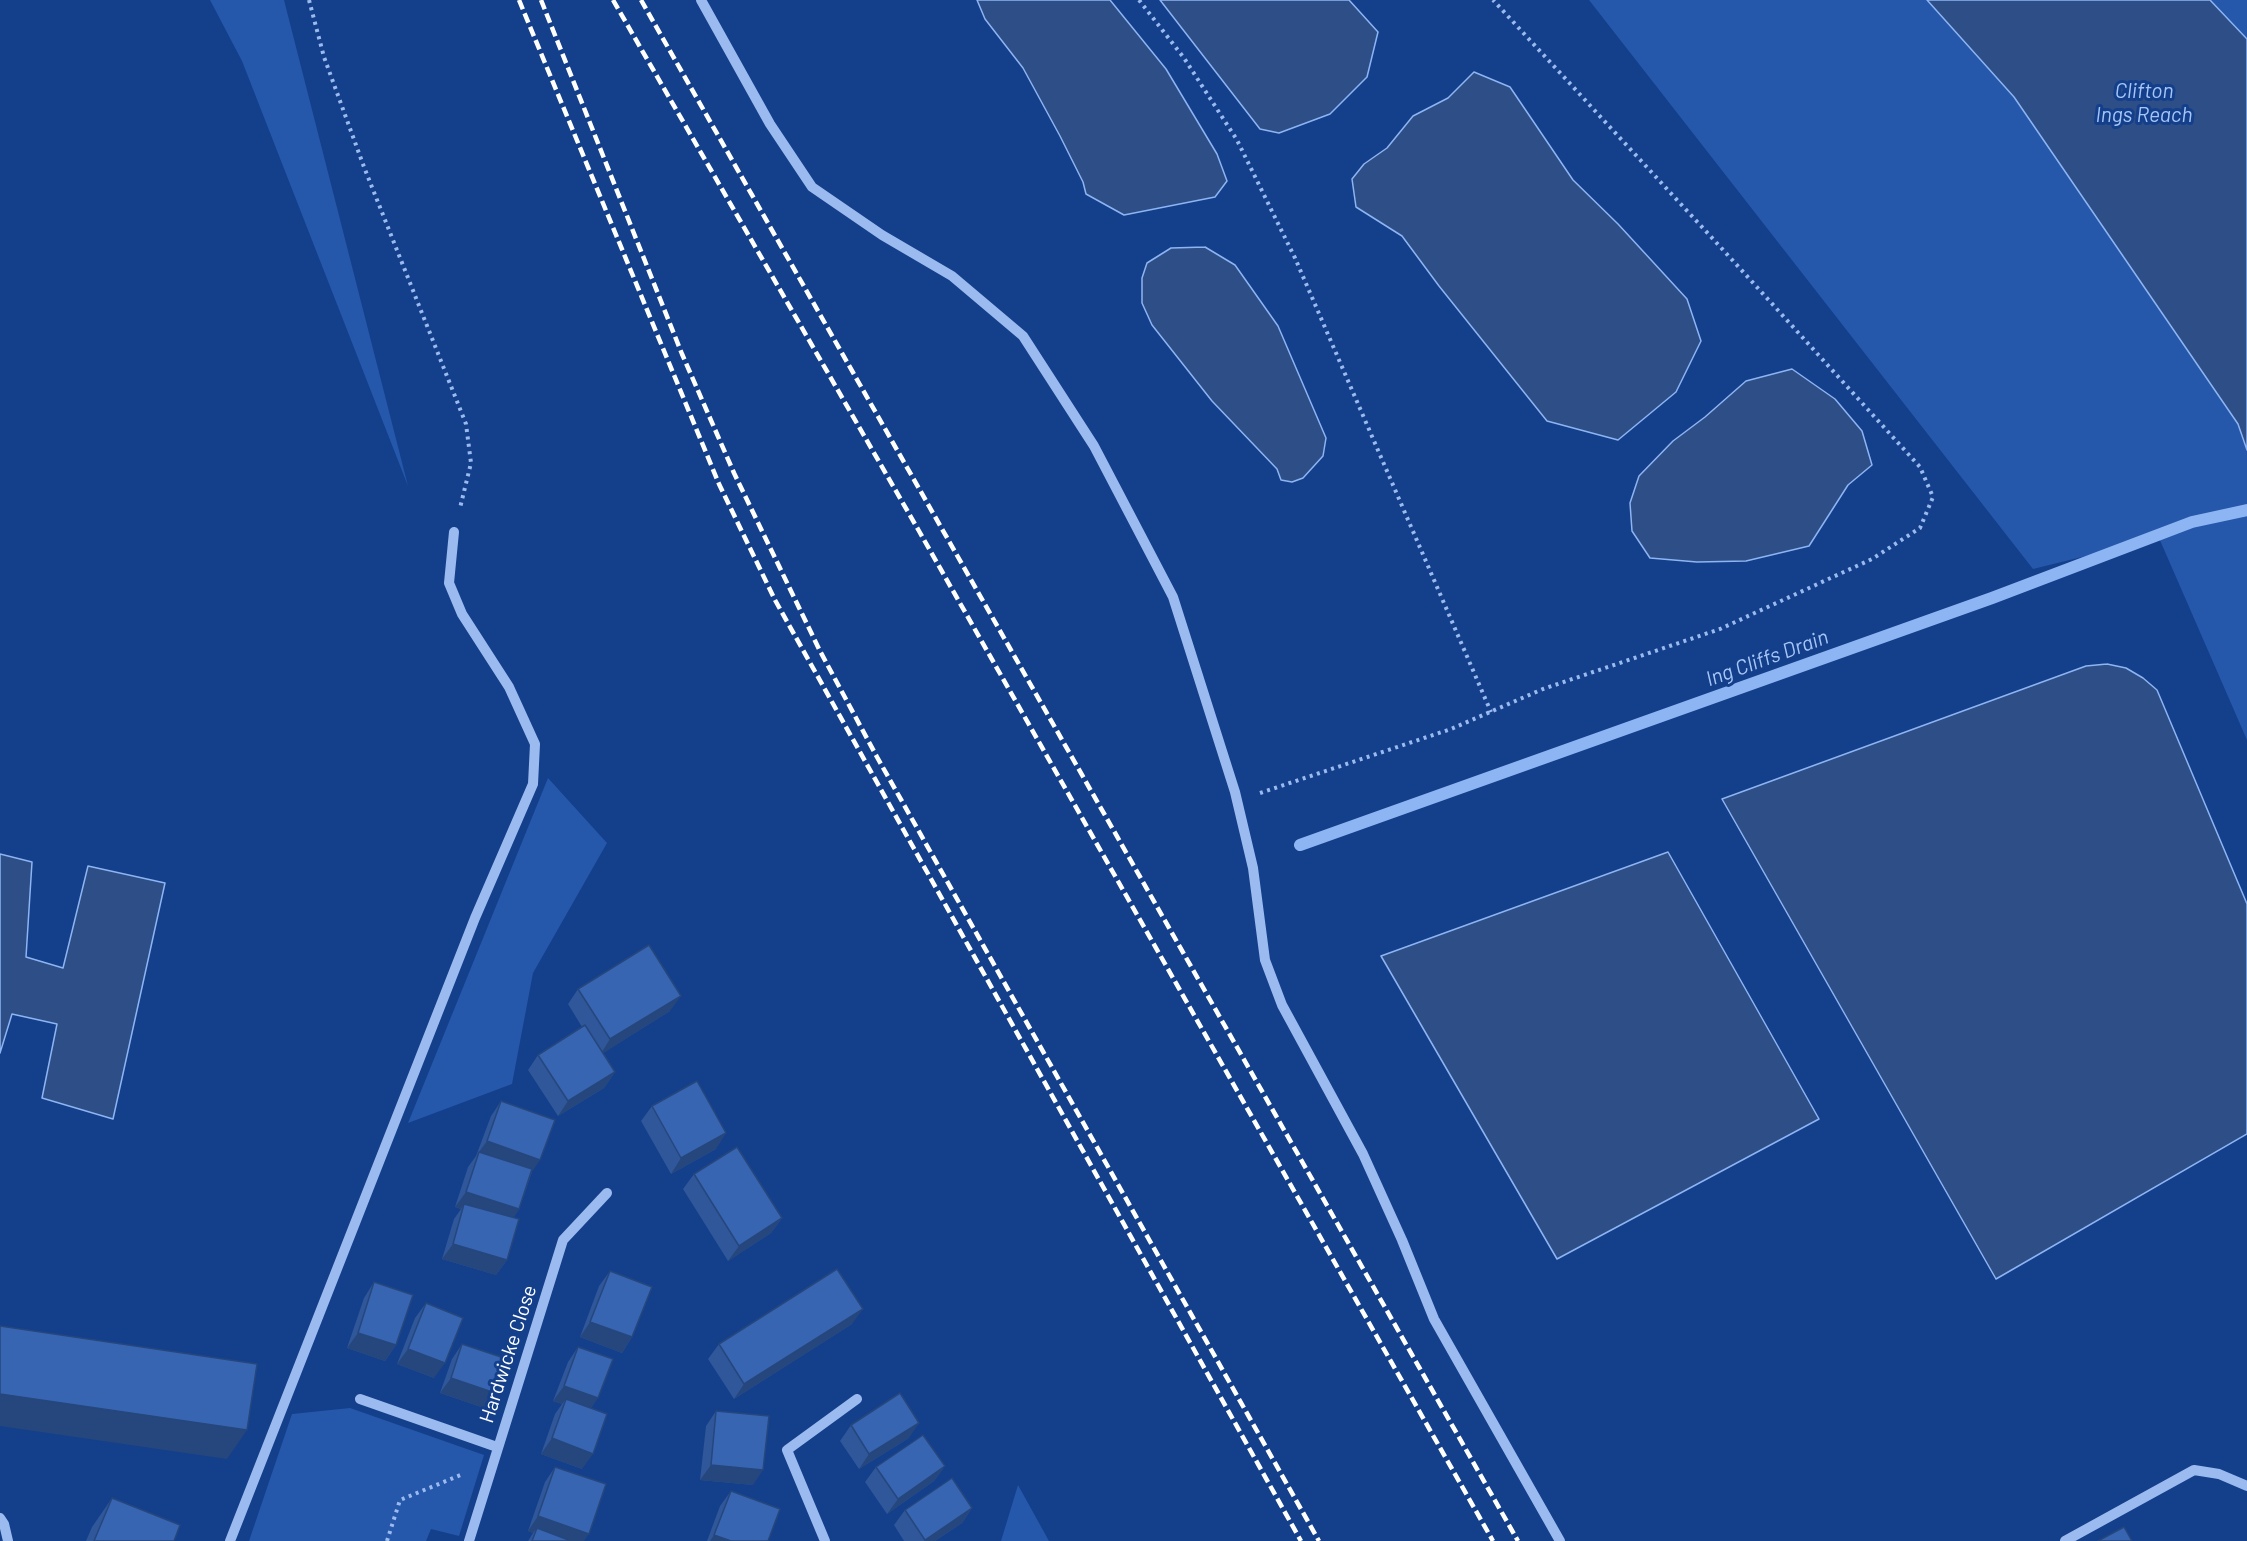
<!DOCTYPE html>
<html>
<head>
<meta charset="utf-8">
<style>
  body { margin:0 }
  canvas { display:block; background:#133f8b }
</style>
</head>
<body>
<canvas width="2247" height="1541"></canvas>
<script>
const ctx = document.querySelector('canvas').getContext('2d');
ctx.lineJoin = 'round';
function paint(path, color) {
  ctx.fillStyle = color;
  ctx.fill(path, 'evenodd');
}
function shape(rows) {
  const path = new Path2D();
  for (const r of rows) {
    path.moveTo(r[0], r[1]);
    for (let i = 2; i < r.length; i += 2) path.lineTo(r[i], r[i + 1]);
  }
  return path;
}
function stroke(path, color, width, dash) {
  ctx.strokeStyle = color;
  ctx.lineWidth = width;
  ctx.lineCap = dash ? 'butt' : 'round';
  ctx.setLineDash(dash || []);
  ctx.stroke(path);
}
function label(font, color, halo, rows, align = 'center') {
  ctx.font = font + ' Barlow,sans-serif';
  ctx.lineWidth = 6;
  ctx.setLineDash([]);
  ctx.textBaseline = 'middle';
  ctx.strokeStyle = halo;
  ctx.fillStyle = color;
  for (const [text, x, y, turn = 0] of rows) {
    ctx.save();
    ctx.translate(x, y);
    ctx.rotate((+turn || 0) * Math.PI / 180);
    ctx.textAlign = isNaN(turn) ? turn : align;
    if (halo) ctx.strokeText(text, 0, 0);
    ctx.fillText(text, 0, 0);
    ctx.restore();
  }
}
paint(shape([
  [210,0,284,0,408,486,242,61],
  [1589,0,1927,0,2014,97,2238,424,2247,450,2247,740,2159,538,2033,569],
  [2210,0,2247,0,2247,39],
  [548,778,607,843,533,973,512,1084,408,1123],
  [350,1408,484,1455,459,1536,431,1529,426,1541,249,1541,292,1414],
  [1018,1485,1049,1541,1001,1541]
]), '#2557aa');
const water = shape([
  [977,0,1110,0,1166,69,1217,154,1227,181,1215,197,1124,215,1086,194,1083,182,1060,136,1023,68,985,19,977,0],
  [1160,0,1349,0,1378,32,1367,77,1330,114,1279,133,1260,129,1160,0],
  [1927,0,2210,0,2247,39,2247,450,2238,424,2014,97,1927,0],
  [1474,72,1510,87,1573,180,1618,224,1687,299,1701,341,1676,392,1618,440,1547,421,1439,286,1402,236,1356,207,1352,179,1364,164,1387,148,1413,116,1448,98,1474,72],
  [1205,247,1235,265,1278,326,1326,438,1323,456,1303,478,1292,482,1281,480,1277,469,1212,401,1152,325,1142,303,1142,278,1147,263,1171,248,1205,247],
  [1792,369,1835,399,1862,431,1872,465,1848,485,1809,546,1746,561,1697,562,1650,558,1632,531,1630,503,1639,476,1673,441,1705,417,1746,381,1792,369],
  [2107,664,2126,668,2143,678,2157,690,2247,904,2247,1134,1996,1279,1722,799,2086,666,2107,664],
  [1668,852,1819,1119,1557,1259,1381,956,1668,852],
  [0,854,32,862,26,957,63,968,88,866,165,883,113,1119,42,1098,57,1024,12,1014,0,1053,0,854]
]);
paint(water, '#2e4e87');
stroke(water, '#8db5f3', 1.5);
stroke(shape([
  [1300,845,1992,598,2192,522,2247,510]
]), '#8db5f3', 12);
stroke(shape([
  [309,0,324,57,364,167,466,424,471,463,460,508],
  [1139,0,1184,58,1237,140,1295,258,1491,712],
  [1260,793,1451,729,1543,689,1720,629,1872,559,1920,528,1933,497,1920,467,1736,264,1493,0],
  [387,1541,400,1500,463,1474]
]), '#9bbbf0', 4, [3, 4.5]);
stroke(shape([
  [701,0,770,124,812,187,882,235,952,276,1023,336,1094,446,1173,597,1235,792,1253,868,1265,960,1282,1005,1363,1154,1402,1240,1434,1319,1560,1541],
  [360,1399,497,1447],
  [0,1518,4,1524,8,1541],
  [230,1541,475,918,533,784,535,744,509,687,462,614,449,583,454,532],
  [469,1541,563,1240,607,1193],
  [825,1541,787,1450,857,1399],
  [2065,1541,2194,1470,2219,1474,2247,1486]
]), '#9bbbf0', 10);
stroke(shape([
  [519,0,719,484,775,600,1301,1541],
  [541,0,682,354,734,473,820,651,877,757,1319,1541],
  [613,0,919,531,1493,1541],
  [641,0,1518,1541]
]), '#fff', 4.5, [10, 4.5]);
paint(shape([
  [578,989,670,1011,603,1053,615,1072,604,1088,558,1116,528,1070,538,1055,582,1027,568,1004],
  [501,1101,532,1172,519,1209,513,1218,507,1260,496,1275,442,1259,454,1219,461,1209,455,1207,468,1167,476,1156,491,1116],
  [652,1106,716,1149,671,1174,641,1121],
  [694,1174,782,1218,771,1233,728,1261,683,1189],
  [610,1271,632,1337,622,1353,580,1337,599,1286],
  [374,1282,396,1345,385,1361,347,1348,364,1298],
  [426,1303,434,1378,397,1364,415,1318],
  [852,1324,734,1399,708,1359,719,1344],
  [462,1344,498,1394,487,1409,440,1393,452,1359],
  [578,1347,591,1408,582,1469,541,1454,555,1414,562,1404,553,1401,568,1362],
  [716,1411,753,1485,700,1480,706,1426],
  [851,1425,909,1438,859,1469,840,1441],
  [945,1466,934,1481,887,1514,865,1482,876,1467],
  [555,1467,584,1541,528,1541,533,1533,528,1531,545,1482],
  [731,1491,768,1541,707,1541,720,1506],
  [112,1498,174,1541,86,1541,92,1527],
  [972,1508,962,1523,935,1541,904,1541,894,1525,905,1510]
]), '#2f5799');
paint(shape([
  [681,996,670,1011,600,1055,610,1039],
  [615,1072,604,1088,558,1116,568,1101],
  [726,1133,716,1149,671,1174,681,1158],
  [487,1141,540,1160,530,1175,479,1152,476,1156],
  [466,1192,519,1209,509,1225,464,1204,461,1209,455,1207],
  [782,1218,771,1233,728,1261,739,1246],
  [453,1244,507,1260,496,1275,442,1259],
  [863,1309,852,1324,734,1399,744,1384],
  [590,1322,632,1337,622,1353,580,1337],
  [358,1333,396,1345,385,1361,347,1348],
  [408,1349,445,1363,434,1378,397,1364],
  [451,1378,498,1394,487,1409,440,1393],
  [564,1386,598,1398,588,1413,566,1399,562,1404,553,1401],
  [0,1394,247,1430,227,1459,0,1426],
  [919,1423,909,1438,859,1469,869,1454],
  [552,1438,593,1454,582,1469,541,1454],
  [711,1465,763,1470,753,1485,700,1480],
  [945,1466,934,1481,887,1514,898,1499],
  [972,1508,962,1523,935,1541,924,1541],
  [538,1516,589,1534,584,1541,556,1541,537,1528,533,1533,528,1531],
  [714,1535,731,1541,710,1541]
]), '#26477d');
const building = shape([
  [649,945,681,996,610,1039,578,989,649,945],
  [585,1025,615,1072,568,1101,538,1055,585,1025],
  [697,1081,726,1133,681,1158,652,1106,697,1081],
  [501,1101,555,1120,540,1160,487,1141,501,1101],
  [737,1147,782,1218,739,1246,694,1174,737,1147],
  [479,1152,532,1169,519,1209,466,1192,479,1152],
  [464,1204,519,1219,507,1260,453,1244,464,1204],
  [837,1269,863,1309,744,1384,719,1344,837,1269],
  [610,1271,652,1287,632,1337,590,1322,610,1271],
  [374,1282,413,1295,396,1345,358,1333,374,1282],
  [426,1303,463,1318,445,1363,408,1349,426,1303],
  [0,1326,257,1364,247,1430,0,1394,0,1326],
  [462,1344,510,1360,498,1394,451,1378,462,1344],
  [578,1347,613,1359,598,1398,564,1386,578,1347],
  [900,1393,919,1423,869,1454,851,1425,900,1393],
  [566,1399,607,1414,593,1454,552,1438,566,1399],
  [716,1411,769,1416,763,1470,711,1465,716,1411],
  [923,1435,945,1466,898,1499,876,1467,923,1435],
  [555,1467,606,1484,589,1534,538,1516,555,1467],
  [952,1478,972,1508,925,1540,905,1510,952,1478],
  [731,1491,780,1509,768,1541,731,1541,714,1535,731,1491],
  [112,1498,180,1525,174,1541,94,1541,112,1498],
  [2124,1527,2132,1541,2098,1541,2124,1527],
  [537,1528,571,1541,532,1541,537,1528]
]);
paint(building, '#3765b2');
stroke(building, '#26477d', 1.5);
label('20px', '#fff', '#133f8b', [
  ["Hardwicke Close",508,1354,-72]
]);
label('italic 21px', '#a7c6f8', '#133f8b', [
  ["Clifton",2144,91],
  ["Ings Reach",2144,115],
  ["Ing Cliffs Drain",1767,658,-20]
]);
</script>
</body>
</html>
